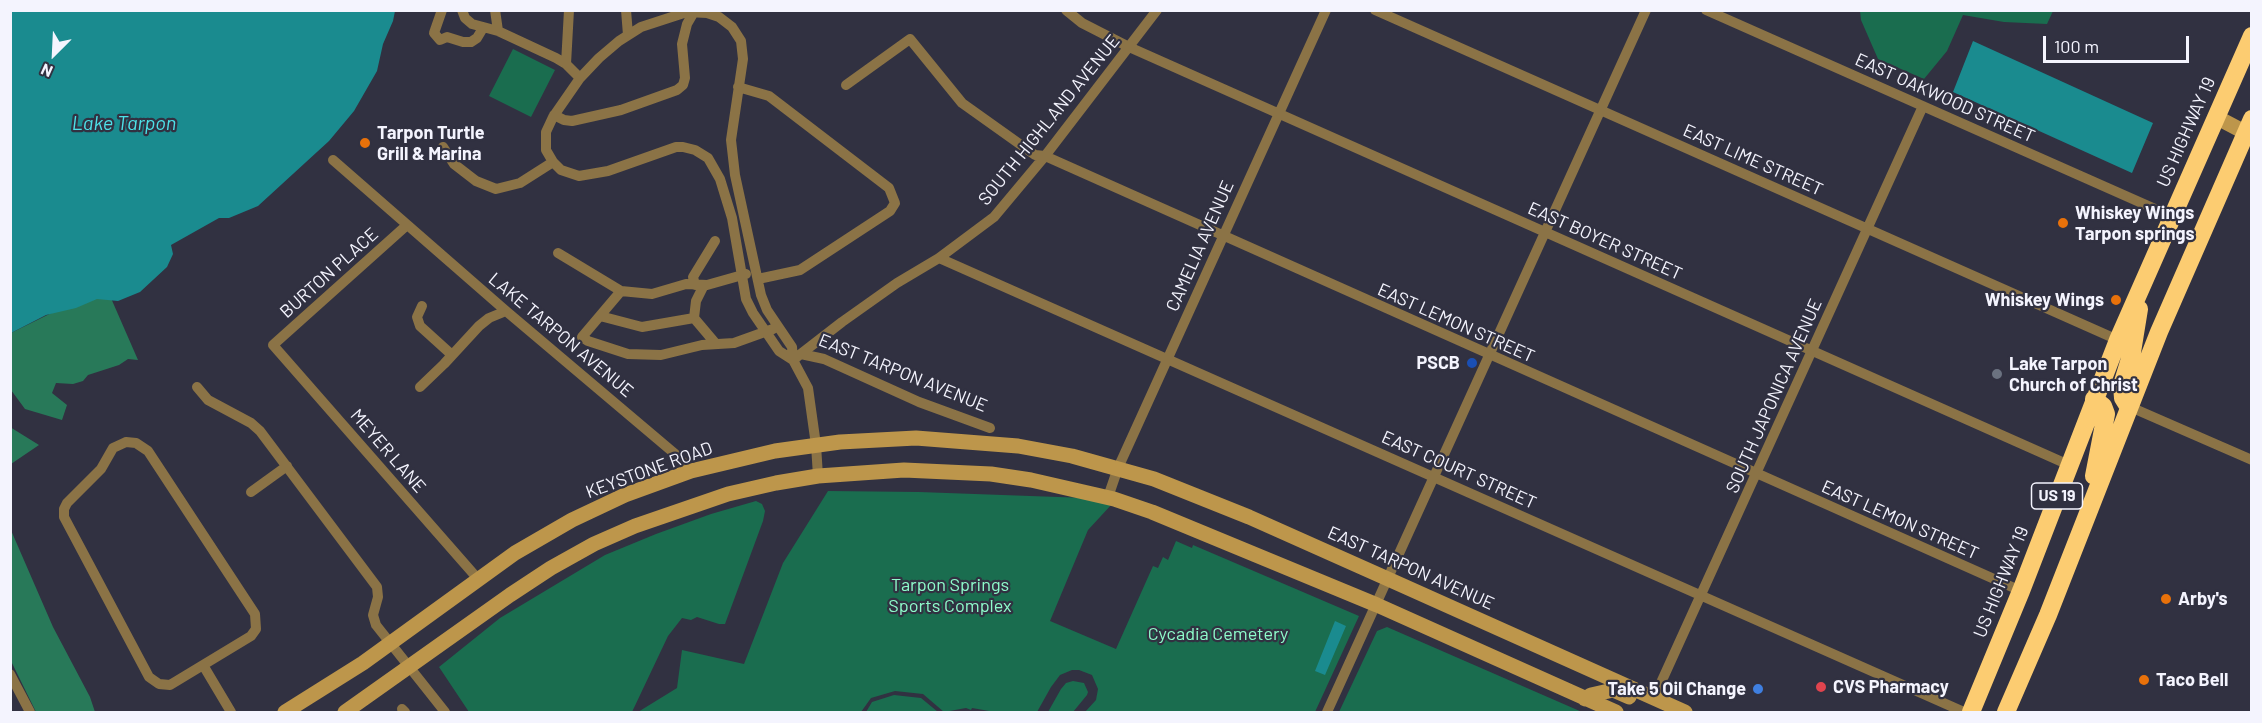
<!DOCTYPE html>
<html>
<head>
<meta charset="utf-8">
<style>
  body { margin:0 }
  #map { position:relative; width:2262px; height:723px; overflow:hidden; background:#313141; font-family:Barlow,sans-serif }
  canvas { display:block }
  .frame { position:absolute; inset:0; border:12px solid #f4f4fe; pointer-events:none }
  .north { position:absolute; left:24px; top:24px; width:60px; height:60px; -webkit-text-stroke:4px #313141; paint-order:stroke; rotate:204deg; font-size:16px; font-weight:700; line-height:24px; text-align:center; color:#f4f4fe }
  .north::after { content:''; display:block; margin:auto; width:21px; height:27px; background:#f4f4fe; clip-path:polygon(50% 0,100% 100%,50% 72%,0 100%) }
  .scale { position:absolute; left:2043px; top:36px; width:146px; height:27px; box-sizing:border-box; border:3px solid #f4f4fe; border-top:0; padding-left:8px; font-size:18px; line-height:21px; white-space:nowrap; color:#f4f4fe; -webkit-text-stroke:4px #313141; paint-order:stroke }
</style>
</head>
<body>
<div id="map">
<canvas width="2262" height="723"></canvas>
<div class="frame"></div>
<div class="north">N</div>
<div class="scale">100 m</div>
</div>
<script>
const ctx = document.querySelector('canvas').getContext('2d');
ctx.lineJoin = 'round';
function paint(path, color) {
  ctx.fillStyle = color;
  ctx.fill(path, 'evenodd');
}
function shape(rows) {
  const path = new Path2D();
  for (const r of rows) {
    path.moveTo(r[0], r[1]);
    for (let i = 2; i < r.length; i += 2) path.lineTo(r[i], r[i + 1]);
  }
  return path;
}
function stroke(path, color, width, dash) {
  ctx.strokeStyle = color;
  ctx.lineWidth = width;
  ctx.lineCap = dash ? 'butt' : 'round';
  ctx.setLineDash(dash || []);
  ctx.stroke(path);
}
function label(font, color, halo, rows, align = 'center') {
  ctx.font = font + ' Barlow,sans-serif';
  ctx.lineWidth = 4.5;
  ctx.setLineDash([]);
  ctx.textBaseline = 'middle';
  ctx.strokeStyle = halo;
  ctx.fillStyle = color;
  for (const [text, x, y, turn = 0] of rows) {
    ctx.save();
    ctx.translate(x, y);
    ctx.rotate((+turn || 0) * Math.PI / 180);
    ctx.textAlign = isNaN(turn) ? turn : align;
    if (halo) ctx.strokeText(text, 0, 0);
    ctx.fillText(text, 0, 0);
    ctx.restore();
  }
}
paint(shape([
  [1860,11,1860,10,2053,11,2047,24,2004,22,1963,15,1947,51,1924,79,1878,59,1861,20],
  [513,49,555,70,531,117,489,96],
  [828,491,919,492,1086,498,1112,504,1088,530,1050,621,1116,649,1153,566,1158,568,1163,557,1168,560,1176,541,1192,548,1193,545,1359,616,1315,712,1085,712,1096,700,1098,689,1092,675,1079,670,1072,670,1060,675,1051,687,1037,712,995,712,972,708,971,710,966,708,944,712,923,694,895,691,871,698,861,712,638,712,677,688,682,650,744,664,783,563],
  [756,501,762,504,765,511,763,521,725,624,719,624,697,617,691,620,682,618,668,636,632,712,469,712,439,667,500,618,605,555,656,534,711,514],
  [1387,627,1582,712,1339,712,1377,631],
  [1073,681,1084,683,1088,692,1087,695,1073,712,1048,712,1061,689,1066,683],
  [894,695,921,698,938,712,866,712,872,702]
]), '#1a6d4f');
paint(shape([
  [107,289,138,360,128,359,119,365,88,375,83,381,73,384,56,383,52,393,67,405,62,420,25,409,11,390,11,333,92,293],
  [10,427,39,445,11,464,10,464],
  [10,528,53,627,90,697,95,712,36,712,11,661]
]), '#287959');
paint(shape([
  [11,10,395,10,395,11,393,21,383,44,377,71,354,111,329,141,258,206,229,218,219,218,171,245,173,254,167,267,140,292,118,301,97,299,76,308,46,315,11,333],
  [1973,41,2153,123,2132,173,1953,92],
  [1335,621,1346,626,1325,675,1315,671]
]), '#1a8b8f');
stroke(shape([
  [442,10,434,33,440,40,447,37,463,42,471,42,477,38,483,28],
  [462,10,465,18,472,24,498,31,556,58,566,64,580,78],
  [495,10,498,31],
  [626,10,628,35],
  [1066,10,1082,23,1129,47,2069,465],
  [1375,10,2118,340],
  [1706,10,2171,216],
  [687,12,707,13,719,17,732,27,741,41,743,59,731,140,735,175,761,295,767,310,792,347,793,360,779,351,753,313,746,299,732,218,720,179,708,158,695,150,683,147,676,147,608,171,579,176,561,170,553,162,546,150,546,132,553,117,580,78,599,58,619,41,641,27,687,12],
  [566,64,569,10],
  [846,85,910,39,962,103,1035,155,1045,156,2021,591],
  [738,87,769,96,889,188,895,203,890,211,800,270,758,279],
  [554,115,564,120,572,121,621,110,677,90,683,85,685,78,682,44,687,24,694,12],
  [443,147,454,164,476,181,496,189,520,183,553,162],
  [333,160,506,311,674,453,691,471],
  [407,225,273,345,478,579],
  [558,253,621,291],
  [939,258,1964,712],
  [746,274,707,285,686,284,652,294,621,291,582,337,588,341,628,354,661,355,702,345,734,343,773,329],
  [695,285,693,277,715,241],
  [704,285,696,301,694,318,716,344],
  [422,306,417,317,420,326,452,355],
  [600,316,642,327,694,318],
  [801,354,824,359,919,402,990,428],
  [197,387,208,400,251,423,260,431,377,587,378,597,373,615,376,625,445,712],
  [420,387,444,364,479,326,489,318,506,311],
  [2128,406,2252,460],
  [126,442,136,443,148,451,255,614,256,629,251,636,170,685,159,684,149,677,64,517,64,509,67,503,101,469,113,448,126,442],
  [818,476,816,445,808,388,793,360,842,322,897,283,939,258,994,217,1045,156,1157,10],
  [251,492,287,466],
  [1108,497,1118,468,1326,10],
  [203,665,231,712],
  [10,674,30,712],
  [1654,698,1923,106],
  [402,709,405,712],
  [1327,712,1646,10]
]), '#8b7346', 10);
stroke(shape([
  [2216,117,2252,136],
  [1585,699,1591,695,1613,690,1629,697],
  [285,712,363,663,515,553,572,520,625,495,691,471,775,451,840,442,916,438,1018,446,1072,456,1154,479,1249,517,1388,579,1685,712],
  [345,712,510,595,551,568,594,544,635,526,728,494,776,483,818,476,904,470,991,474,1031,480,1114,499,1152,512,1377,605,1616,712]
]), '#bd964b', 15);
stroke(shape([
  [2128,406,2123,398,2122,385,2132,352,2139,309],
  [2094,476,2106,414,2103,406,2094,399],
  [1971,712,2021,591,2118,340,2252,36],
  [2006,712,2048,615,2159,332,2252,119]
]), '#fccc71', 18);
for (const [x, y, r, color] of [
  [365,143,6,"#e8710a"],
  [2063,223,6,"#e8710a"],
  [2116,300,6,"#e8710a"],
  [1472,363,6,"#1a4fb4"],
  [1997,374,6,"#6b7280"],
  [2166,599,6,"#e8710a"],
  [2144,680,6,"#e8710a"],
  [1821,687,6,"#e0444e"],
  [1758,689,6,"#3f7fe0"]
]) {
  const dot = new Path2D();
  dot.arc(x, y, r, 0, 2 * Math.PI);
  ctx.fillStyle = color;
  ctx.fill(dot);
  stroke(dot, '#313141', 2);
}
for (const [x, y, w] of [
  [2057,496,51]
]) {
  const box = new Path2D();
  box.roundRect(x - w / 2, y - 13, w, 26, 4.5);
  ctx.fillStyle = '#313141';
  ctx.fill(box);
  stroke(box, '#f4f4fe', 1.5);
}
label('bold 16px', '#f4f4fe', null, [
  ["US 19",2057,496]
]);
label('18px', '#f4f4fe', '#313141', [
  ["EAST OAKWOOD STREET",1945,98,24],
  ["SOUTH HIGHLAND AVENUE",1049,120,-51],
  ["US HIGHWAY 19",2186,132,-66],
  ["EAST LIME STREET",1753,160,24],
  ["EAST BOYER STREET",1605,241,24],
  ["CAMELIA AVENUE",1200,246,-66],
  ["BURTON PLACE",329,273,-42],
  ["EAST LEMON STREET",1456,323,24],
  ["LAKE TARPON AVENUE",561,335,40],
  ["EAST TARPON AVENUE",903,373,22],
  ["SOUTH JAPONICA AVENUE",1774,396,-66],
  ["MEYER LANE",388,451,49],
  ["KEYSTONE ROAD",649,470,-20],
  ["EAST COURT STREET",1459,470,24],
  ["EAST LEMON STREET",1900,520,24],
  ["EAST TARPON AVENUE",1411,568,24],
  ["US HIGHWAY 19",2001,582,-68]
]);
label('bold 18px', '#f4f4fe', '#313141', [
  ["Tarpon Turtle",377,133],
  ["Grill & Marina",377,154],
  ["Whiskey Wings",2075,213],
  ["Tarpon springs",2075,234],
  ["Whiskey Wings",2104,300,"right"],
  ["PSCB",1460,363,"right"],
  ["Lake Tarpon",2009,364],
  ["Church of Christ",2009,385],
  ["Arby's",2178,599],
  ["Taco Bell",2156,680],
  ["CVS Pharmacy",1833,687],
  ["Take 5 Oil Change",1746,689,"right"]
], 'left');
label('18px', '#8efccb', '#313141', [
  ["Tarpon Springs",950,585],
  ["Sports Complex",950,606],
  ["Cycadia Cemetery",1218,634]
]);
label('italic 20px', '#4de1e8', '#313141', [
  ["Lake Tarpon",124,123]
]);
</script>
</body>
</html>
